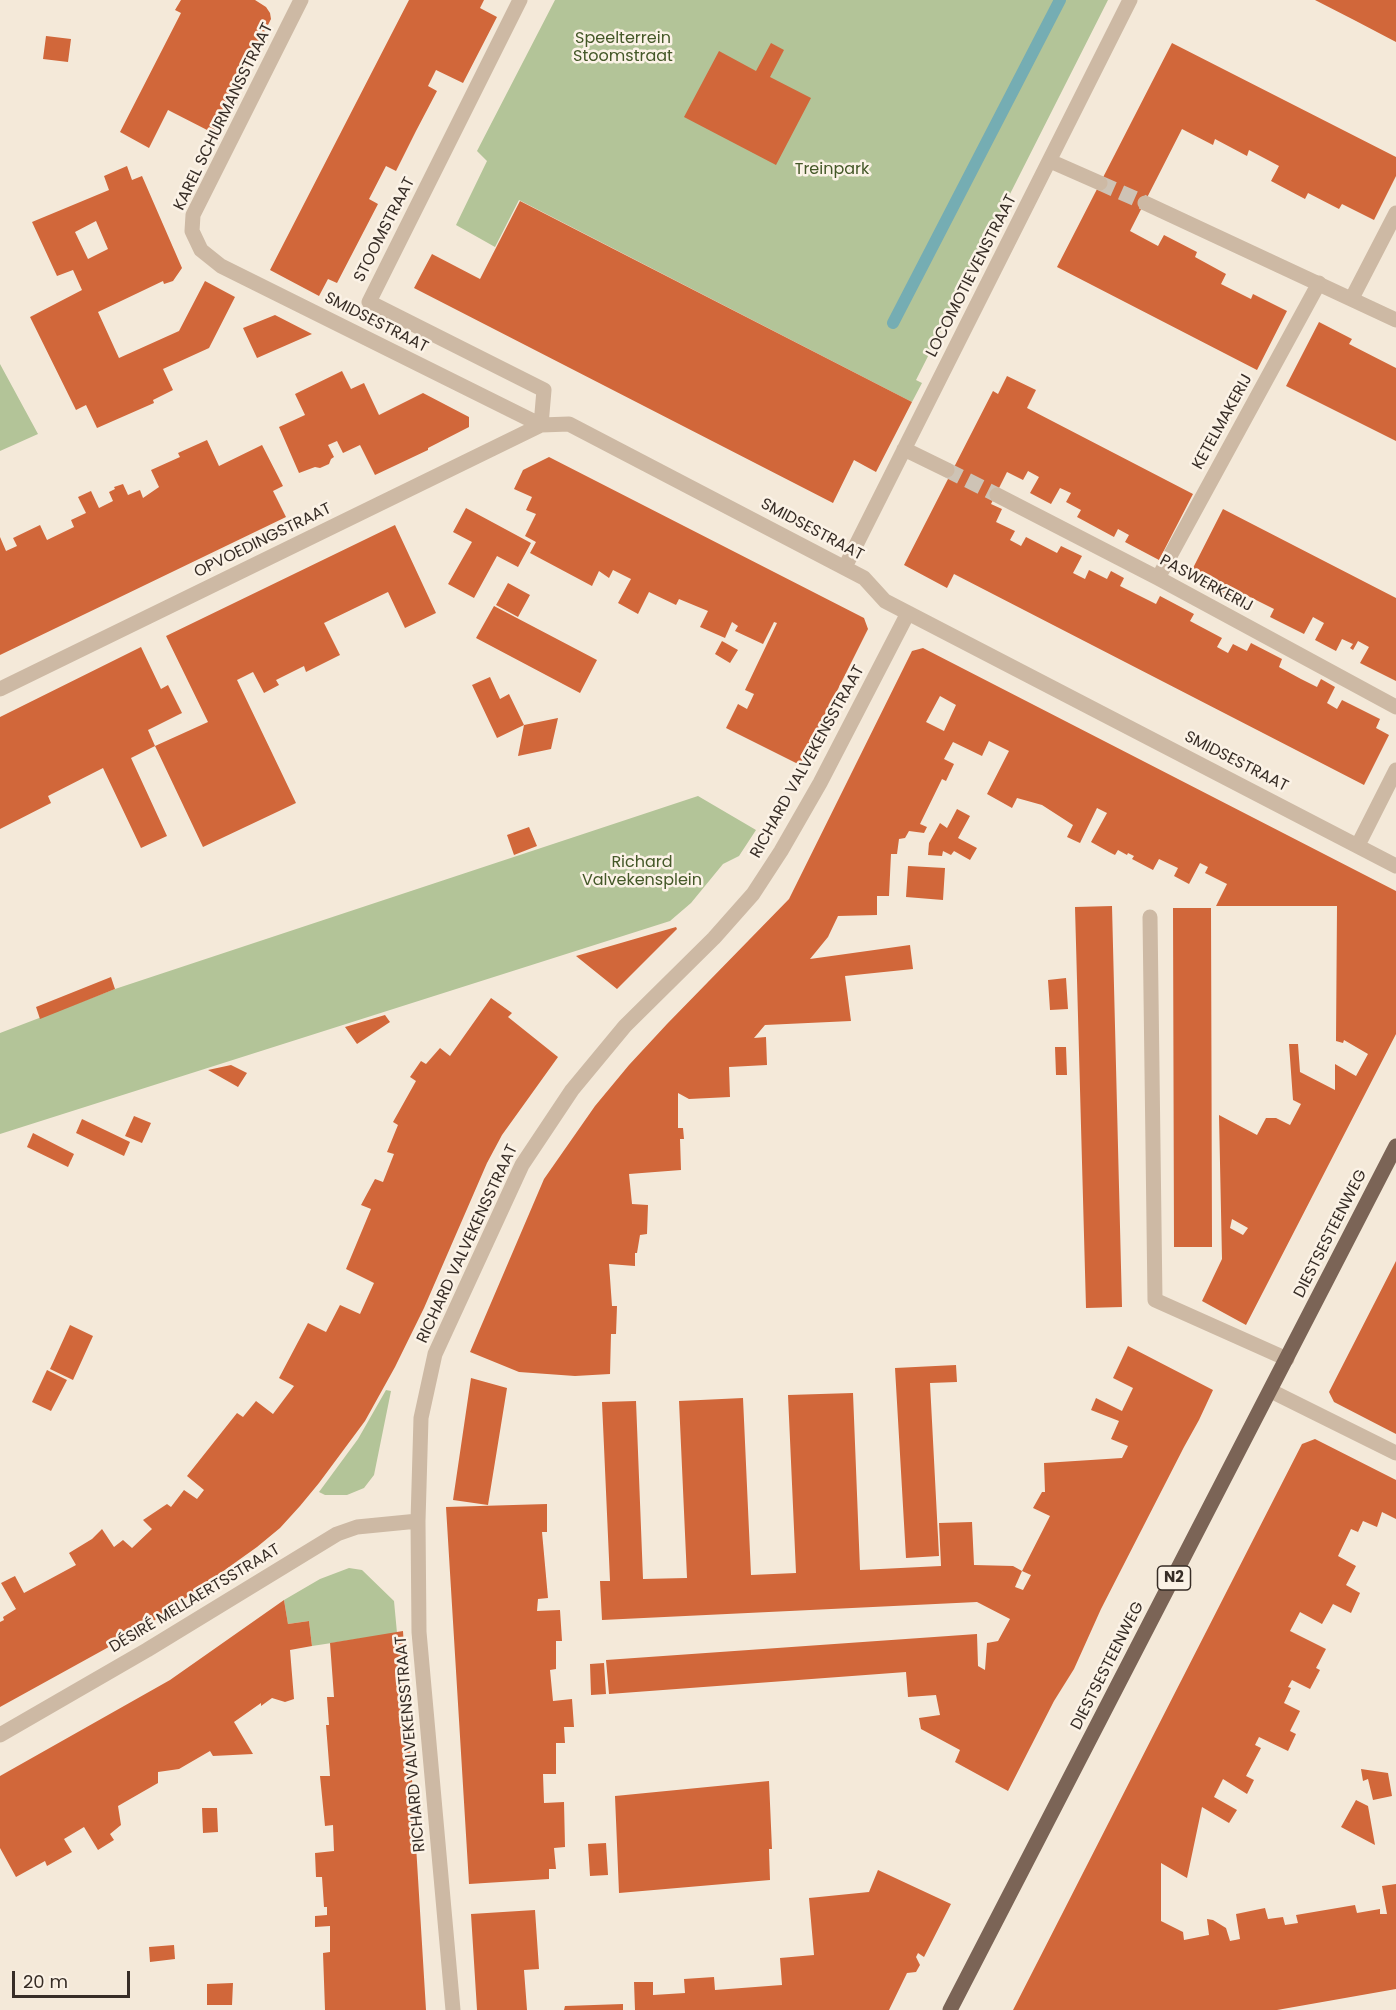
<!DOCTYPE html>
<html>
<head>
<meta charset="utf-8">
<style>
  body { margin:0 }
  #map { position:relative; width:1396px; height:2010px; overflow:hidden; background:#f4e9d9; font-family:Poppins,sans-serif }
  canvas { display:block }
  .scale { position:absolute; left:12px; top:1971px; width:118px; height:27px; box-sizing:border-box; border:3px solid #372d26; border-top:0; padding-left:8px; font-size:18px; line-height:21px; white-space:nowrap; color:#372d26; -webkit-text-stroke:4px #fbf2e6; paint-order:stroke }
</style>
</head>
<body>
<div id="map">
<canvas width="1396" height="2010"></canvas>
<div class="scale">20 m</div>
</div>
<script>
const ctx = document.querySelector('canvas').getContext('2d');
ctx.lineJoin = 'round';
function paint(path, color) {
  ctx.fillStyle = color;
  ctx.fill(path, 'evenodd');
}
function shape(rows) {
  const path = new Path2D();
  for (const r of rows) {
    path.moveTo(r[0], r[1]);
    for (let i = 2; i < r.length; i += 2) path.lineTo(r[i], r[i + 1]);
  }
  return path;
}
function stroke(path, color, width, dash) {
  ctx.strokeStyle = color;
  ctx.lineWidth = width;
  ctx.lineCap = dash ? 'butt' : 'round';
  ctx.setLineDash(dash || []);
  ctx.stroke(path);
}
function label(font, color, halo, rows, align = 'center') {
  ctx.font = font + ' Poppins,sans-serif';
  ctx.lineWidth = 5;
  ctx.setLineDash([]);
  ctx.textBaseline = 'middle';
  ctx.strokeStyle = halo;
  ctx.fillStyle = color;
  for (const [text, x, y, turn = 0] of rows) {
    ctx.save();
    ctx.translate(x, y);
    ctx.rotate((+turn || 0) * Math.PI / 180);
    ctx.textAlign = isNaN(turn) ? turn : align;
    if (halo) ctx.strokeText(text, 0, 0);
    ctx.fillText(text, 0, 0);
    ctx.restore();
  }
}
paint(shape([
  [555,0,1108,0,916,380,922,383,912,402,519,200,495,247,456,225,487,161,477,151],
  [0,364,38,434,0,451],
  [698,796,756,830,739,856,723,864,691,903,670,921,0,1134,0,1033,115,989],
  [386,1390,391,1391,374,1475,364,1488,347,1495,325,1495,319,1492,358,1439],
  [349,1568,362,1570,394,1601,397,1633,312,1646,309,1621,288,1624,284,1600,320,1579]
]), '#b3c498');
stroke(shape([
  [893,323,1060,0]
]), '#75adb3', 12);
paint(shape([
  [181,0,255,0,266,7,270,13,271,19,213,133,168,110,149,148,120,132,181,13,175,10],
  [409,0,484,0,480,8,497,17,463,83,436,70,428,86,437,91,416,131,396,171,386,166,369,199,378,204,337,283,328,279,319,296,270,270],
  [1315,0,1396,0,1396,42,1356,21],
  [46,36,71,39,68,62,43,59],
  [771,43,784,50,770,77,811,98,776,165,684,117,719,51,756,71],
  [1172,43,1396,157,1396,176,1374,220,1342,204,1339,209,1308,193,1305,199,1271,181,1279,166,1249,150,1247,156,1215,139,1213,145,1182,129,1130,231,1158,246,1164,235,1197,252,1195,257,1226,274,1221,284,1251,299,1253,294,1287,311,1257,370,1057,267],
  [127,166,132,180,142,176,182,268,173,281,164,284,163,281,98,312,119,358,179,331,205,281,235,297,209,348,163,369,173,390,153,400,154,403,97,428,86,405,76,410,30,317,82,290,73,270,57,276,32,222,109,190,104,176],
  [96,221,108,249,88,259,75,232],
  [520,201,912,402,876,472,854,460,833,503,414,288,432,254,480,279],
  [275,315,312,334,257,358,243,328],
  [1319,322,1352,339,1349,344,1396,368,1396,441,1286,386],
  [342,371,351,389,364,383,379,415,423,393,469,417,469,427,428,448,428,450,375,475,360,445,343,453,337,441,328,445,334,457,331,459,329,464,320,468,315,467,299,473,279,427,305,415,295,394],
  [1007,376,1036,390,1027,408,1193,494,1159,560,1125,542,1129,535,1118,529,1114,537,1077,517,1081,510,1066,502,1071,493,1060,488,1051,504,1030,493,1039,477,1028,471,1023,480,1007,472,991,504,1002,509,996,522,1015,531,1010,540,1021,546,1026,537,1057,553,1061,546,1082,556,1073,573,1085,579,1089,570,1107,579,1111,571,1124,578,1120,586,1156,604,1160,596,1194,614,1190,621,1222,638,1217,647,1228,653,1233,644,1247,651,1251,643,1282,659,1279,667,1301,679,1317,687,1321,679,1335,687,1327,703,1337,709,1342,700,1380,719,1376,728,1389,735,1364,785,954,574,947,588,904,565,993,391,998,394],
  [207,440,219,466,262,445,283,486,273,491,286,517,0,655,0,537,6,551,17,546,13,538,40,525,47,540,74,527,71,520,86,513,78,497,91,491,99,508,113,501,109,492,115,489,114,487,123,484,128,495,140,490,143,498,159,487,151,470,180,457,178,453],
  [549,457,864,618,868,629,800,765,726,728,738,704,747,709,754,694,745,690,777,623,774,622,763,644,735,631,738,626,732,622,725,638,700,627,708,611,679,599,676,605,649,592,638,614,618,603,631,579,613,570,609,578,599,571,592,586,530,553,536,542,525,536,536,514,526,510,532,497,514,489,523,470],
  [466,508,531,543,518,567,497,556,474,598,448,584,472,542,453,532],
  [1223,509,1396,598,1396,681,1360,663,1369,647,1358,641,1353,650,1350,648,1353,644,1342,639,1336,651,1315,640,1324,623,1313,617,1304,634,1270,617,1274,609,1244,594,1241,602,1210,586,1214,578,1193,568],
  [395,525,436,613,405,628,388,592,324,623,340,655,306,672,304,666,276,680,279,685,264,693,253,672,237,680,296,803,203,847,155,746,131,758,167,836,141,848,103,768,48,796,51,803,0,829,0,717,141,647,161,689,168,685,182,713,148,730,155,746,208,722,166,636],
  [508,583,530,595,518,617,496,605],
  [494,606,597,660,580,693,476,638],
  [722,641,738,650,730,663,715,654],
  [923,648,1396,891,1396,1034,1246,1325,1202,1301,1222,1259,1219,1115,1257,1135,1266,1118,1276,1118,1290,1125,1301,1104,1293,1100,1289,1044,1298,1044,1300,1072,1335,1090,1335,1064,1356,1076,1368,1054,1344,1040,1343,1043,1336,1041,1337,906,1216,906,1227,884,1205,873,1208,867,1200,863,1189,884,1174,876,1178,868,1159,859,1153,870,1132,859,1134,856,1128,853,1127,855,1118,850,1115,855,1109,852,1091,842,1107,813,1097,808,1080,843,1067,837,1073,825,1042,805,1017,798,1012,808,987,794,1009,751,989,741,982,756,953,742,944,759,954,764,946,781,942,779,920,824,927,827,924,833,909,831,905,838,899,839,897,854,891,854,889,896,877,896,877,915,838,916,828,937,810,959,910,945,913,969,845,976,851,1021,765,1025,754,1038,766,1037,767,1065,729,1067,730,1097,689,1099,678,1093,678,1128,683,1128,684,1139,680,1139,681,1170,629,1174,632,1204,648,1205,647,1234,640,1235,637,1253,635,1253,635,1266,609,1264,612,1306,617,1306,616,1334,611,1334,610,1374,575,1376,519,1372,470,1352,544,1179,595,1106,629,1065,667,1024,789,899,912,651],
  [940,696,956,705,944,731,926,722],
  [1232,1219,1248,1228,1243,1235,1230,1228],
  [490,677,500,699,509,694,524,725,558,718,551,749,518,756,524,725,497,738,472,685],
  [957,809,970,816,958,838,977,848,970,860,954,851,951,855,943,851,942,856,928,855,929,843,940,823,947,828],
  [529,827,537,846,514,855,507,835],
  [908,866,945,868,943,900,906,897],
  [1112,906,1122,1307,1086,1308,1075,907],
  [1173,908,1211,908,1212,1247,1174,1247],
  [676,927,677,929,617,989,576,956],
  [111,977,115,989,40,1019,36,1007],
  [1066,978,1068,1009,1050,1010,1048,980],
  [491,998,512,1013,508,1017,558,1057,502,1135,487,1163,424,1308,395,1367,365,1421,319,1483,300,1506,280,1528,257,1547,145,1627,0,1707,0,1622,4,1620,3,1617,16,1609,1,1583,15,1576,24,1593,76,1565,69,1553,92,1539,102,1529,114,1547,123,1540,132,1548,152,1529,143,1520,167,1504,171,1507,184,1490,197,1499,204,1490,187,1476,237,1413,243,1417,256,1401,273,1414,294,1386,279,1378,308,1323,326,1332,340,1305,360,1314,374,1283,346,1269,371,1209,361,1205,375,1179,383,1182,394,1154,387,1152,398,1125,393,1122,416,1081,410,1077,421,1061,426,1064,440,1048,450,1056],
  [385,1015,390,1022,357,1044,345,1027],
  [1055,1047,1066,1047,1067,1075,1056,1075],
  [231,1065,247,1073,238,1087,208,1070],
  [134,1116,151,1123,142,1143,125,1136],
  [82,1119,130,1142,124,1156,76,1133],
  [33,1133,74,1154,68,1167,27,1147],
  [1396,1261,1396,1434,1334,1402,1329,1392],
  [70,1325,93,1336,73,1380,50,1369],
  [1128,1346,1213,1390,1199,1420,1184,1447,1101,1609,1074,1669,1054,1701,1008,1791,955,1762,960,1750,921,1729,919,1718,940,1715,936,1695,908,1697,906,1672,609,1694,606,1660,977,1634,978,1666,985,1670,987,1643,998,1641,1010,1619,977,1602,602,1620,600,1581,610,1581,602,1402,636,1401,643,1579,687,1578,679,1401,743,1398,751,1575,796,1573,788,1395,853,1393,860,1570,941,1566,939,1523,972,1522,974,1565,1013,1566,1022,1571,1015,1587,1023,1590,1031,1575,1022,1571,1050,1516,1033,1508,1042,1492,1045,1492,1044,1463,1122,1458,1128,1446,1111,1439,1119,1421,1091,1410,1096,1398,1122,1411,1133,1388,1113,1378],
  [956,1365,957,1382,930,1383,939,1556,906,1558,895,1368],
  [47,1370,67,1380,51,1411,32,1402],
  [471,1378,507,1388,488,1505,453,1500],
  [1315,1439,1396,1480,1396,1519,1382,1512,1377,1527,1363,1521,1358,1532,1351,1529,1338,1556,1356,1566,1346,1585,1360,1593,1351,1613,1333,1604,1322,1624,1300,1612,1290,1631,1326,1649,1316,1668,1320,1670,1310,1689,1292,1680,1288,1687,1291,1688,1284,1703,1300,1711,1290,1731,1296,1734,1288,1751,1259,1737,1255,1745,1261,1748,1246,1776,1254,1780,1247,1794,1223,1779,1214,1797,1237,1810,1229,1823,1202,1807,1187,1878,1161,1863,1161,1921,1183,1932,1184,1940,1209,1935,1207,1919,1213,1920,1226,1928,1230,1941,1240,1939,1236,1914,1265,1908,1268,1919,1283,1917,1285,1925,1298,1923,1296,1915,1355,1905,1357,1913,1380,1909,1380,1914,1387,1914,1382,1886,1396,1884,1396,1989,1277,2010,1013,2010,1302,1444],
  [547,1504,547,1532,542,1532,548,1598,538,1599,537,1611,560,1610,562,1641,556,1641,556,1669,550,1670,553,1701,572,1699,574,1727,564,1727,565,1743,556,1743,556,1774,543,1774,544,1803,564,1802,565,1847,554,1848,556,1869,549,1869,549,1879,469,1884,446,1507],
  [284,1600,288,1624,309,1621,312,1646,290,1650,294,1699,285,1702,272,1698,261,1706,261,1703,234,1722,253,1754,213,1756,210,1751,179,1769,158,1772,158,1783,118,1806,121,1825,110,1834,114,1840,98,1850,84,1827,64,1839,72,1852,47,1866,45,1861,16,1877,0,1848,0,1776,170,1680],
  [403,1631,426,2010,325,2010,323,1953,330,1952,330,1926,315,1927,315,1916,327,1915,327,1907,324,1907,322,1877,316,1877,315,1853,334,1851,333,1825,325,1826,320,1776,330,1776,326,1725,329,1725,327,1697,334,1697,330,1643],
  [604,1663,606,1694,591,1695,590,1664],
  [1361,1769,1388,1773,1392,1796,1373,1800,1368,1779,1363,1781],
  [769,1781,772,1849,769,1849,770,1880,619,1893,615,1796],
  [1356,1800,1368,1806,1375,1845,1341,1827],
  [202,1808,217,1808,218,1832,203,1833],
  [606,1843,608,1875,590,1876,588,1844],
  [878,1870,951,1904,924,1957,918,1953,916,1957,920,1965,916,1972,907,1973,889,2010,635,2010,634,1982,653,1982,653,1995,685,1993,684,1979,714,1977,715,1990,782,1985,780,1958,814,1955,809,1898,869,1892],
  [535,1910,539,1969,524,1970,527,2010,477,2010,471,1914],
  [174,1945,175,1959,150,1962,149,1947],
  [233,1983,232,2005,207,2005,207,1984],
  [623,2004,623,2010,564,2010,565,2006]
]), '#d1673a');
stroke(shape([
  [1100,183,1145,203],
  [947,470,997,495]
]), '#cec3b5', 15, [15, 8]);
stroke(shape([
  [1150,917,1155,1300,1287,1359]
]), '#cdb9a4', 15);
stroke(shape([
  [301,0,193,215,192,231,201,250,221,266,541,425,569,424,864,578,885,601,1396,866],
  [520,0,369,302,544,390,541,425],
  [1050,161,1100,183],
  [1145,203,1396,320],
  [1352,298,1396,213],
  [904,449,947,470],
  [997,495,1158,578,1396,707],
  [845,567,1130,0],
  [1158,578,1319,283],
  [0,689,541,425],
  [1358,845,1396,770],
  [1271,1391,1396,1453],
  [0,1735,147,1650,337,1534,357,1527,418,1521],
  [453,2010,419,1632,418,1521,421,1418,435,1354,522,1165,572,1090,625,1026,714,938,753,894,781,851,820,783,908,613]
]), '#cdb9a4', 15);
stroke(shape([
  [950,2010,1396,1146]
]), '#7b6456', 15);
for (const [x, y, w] of [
  [1174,1578,33]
]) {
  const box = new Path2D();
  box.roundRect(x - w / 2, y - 12, w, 24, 4.5);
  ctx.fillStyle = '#fbf2e6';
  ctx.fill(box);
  stroke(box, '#372d26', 1.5);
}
label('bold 15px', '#372d26', null, [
  ["N2",1174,1578]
]);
label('16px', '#445828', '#fbf2e6', [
  ["Speelterrein",623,39],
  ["Stoomstraat",623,57],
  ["Treinpark",832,170],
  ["Richard",642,863],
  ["Valvekensplein",642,881]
]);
label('16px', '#372d26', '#fbf2e6', [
  ["KAREL SCHURMANSSTRAAT",224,117,-64],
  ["STOOMSTRAAT",385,230,-63],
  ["LOCOMOTIEVENSTRAAT",972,276,-63],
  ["SMIDSESTRAAT",376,323,27],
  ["KETELMAKERIJ",1223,422,-61],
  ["SMIDSESTRAAT",812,530,28],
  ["OPVOEDINGSTRAAT",263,541,-26],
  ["PASWERKERIJ",1206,584,28],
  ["RICHARD VALVEKENSSTRAAT",808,762,-61],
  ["SMIDSESTRAAT",1236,762,27],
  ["DIESTSESTEENWEG",1331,1234,-63],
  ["RICHARD VALVEKENSSTRAAT",468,1244,-65],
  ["DÉSIRÉ MELLAERTSSTRAAT",195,1599,-31],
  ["DIESTSESTEENWEG",1108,1666,-63],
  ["RICHARD VALVEKENSSTRAAT",411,1744,-95]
]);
</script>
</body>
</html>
